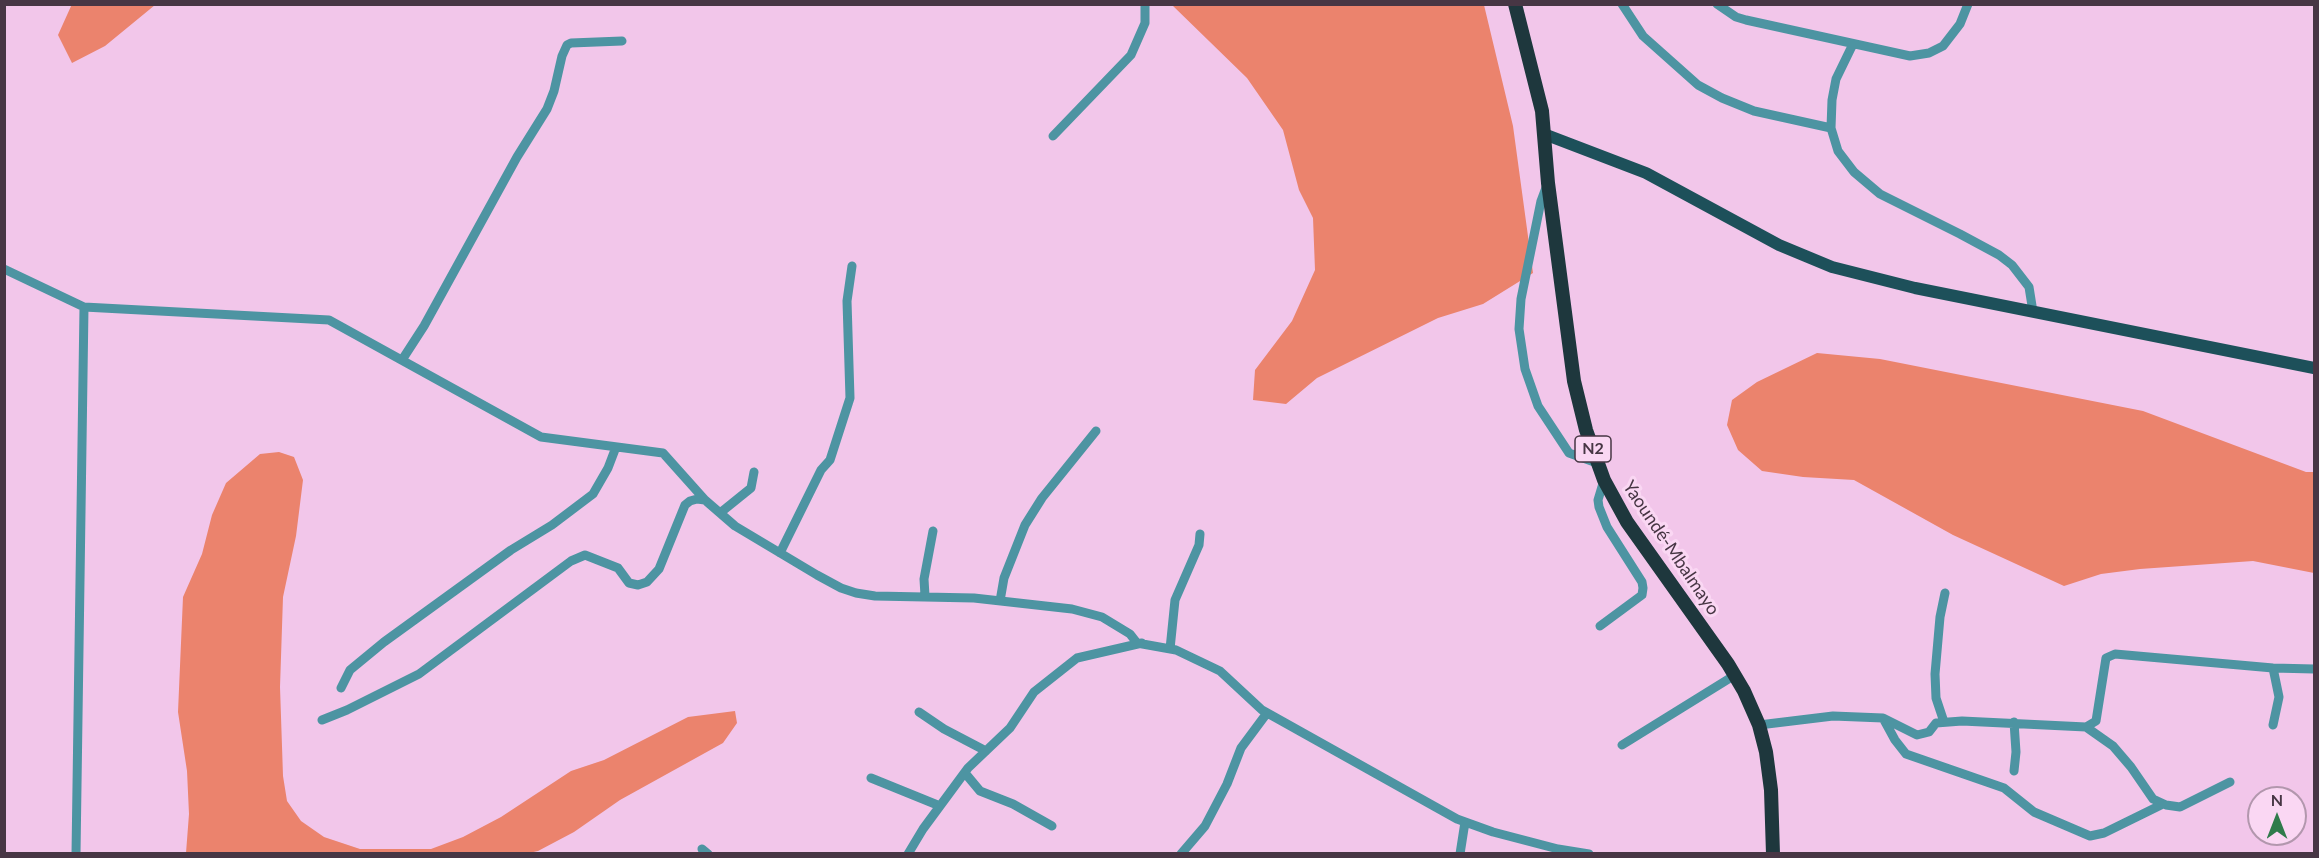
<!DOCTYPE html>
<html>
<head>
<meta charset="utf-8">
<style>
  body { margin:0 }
  #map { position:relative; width:2319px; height:858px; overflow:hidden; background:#f2c6ea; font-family:Lato,sans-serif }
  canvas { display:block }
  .frame { position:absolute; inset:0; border:6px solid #473644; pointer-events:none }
  .north { position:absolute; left:2247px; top:786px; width:60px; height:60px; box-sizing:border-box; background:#fad7f3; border:2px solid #b297ad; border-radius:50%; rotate:0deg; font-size:16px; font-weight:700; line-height:24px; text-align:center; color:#473644 }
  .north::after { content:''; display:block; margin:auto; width:21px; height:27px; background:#2f7b4b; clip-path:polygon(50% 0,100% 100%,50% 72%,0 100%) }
</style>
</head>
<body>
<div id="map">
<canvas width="2319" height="858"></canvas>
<div class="frame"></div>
<div class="north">N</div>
</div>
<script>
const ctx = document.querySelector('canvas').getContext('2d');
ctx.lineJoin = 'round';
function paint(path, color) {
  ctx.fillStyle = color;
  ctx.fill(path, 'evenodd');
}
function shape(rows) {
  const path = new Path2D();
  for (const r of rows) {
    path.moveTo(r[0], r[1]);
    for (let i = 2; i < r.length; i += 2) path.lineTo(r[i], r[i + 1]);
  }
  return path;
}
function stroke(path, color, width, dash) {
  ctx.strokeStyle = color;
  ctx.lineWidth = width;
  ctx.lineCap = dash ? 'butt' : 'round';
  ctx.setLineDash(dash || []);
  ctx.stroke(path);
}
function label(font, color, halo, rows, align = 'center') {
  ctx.font = font + ' Lato,sans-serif';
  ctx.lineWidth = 6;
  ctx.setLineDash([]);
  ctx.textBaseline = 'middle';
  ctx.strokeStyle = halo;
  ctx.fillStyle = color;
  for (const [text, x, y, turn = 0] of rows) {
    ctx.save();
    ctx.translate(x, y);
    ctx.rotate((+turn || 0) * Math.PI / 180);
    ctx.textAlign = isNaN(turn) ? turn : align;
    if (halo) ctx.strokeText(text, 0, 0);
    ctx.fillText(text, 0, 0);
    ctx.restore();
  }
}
paint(shape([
  [72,4,155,4,155,5,105,46,72,63,58,35],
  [1172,5,1484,5,1513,126,1533,273,1483,304,1438,318,1317,378,1286,404,1253,400,1255,370,1292,321,1315,270,1313,218,1299,190,1283,130,1247,78],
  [1817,353,1880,359,2143,411,2306,472,2314,472,2314,573,2253,561,2140,569,2101,574,2064,586,1953,535,1854,480,1803,477,1762,471,1738,450,1727,425,1732,400,1757,382],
  [279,452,294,457,303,480,296,536,283,597,280,687,283,776,287,801,301,821,324,837,360,849,431,849,463,837,501,817,571,771,604,760,688,717,735,711,737,723,723,743,620,800,574,832,538,851,529,853,186,853,189,814,187,771,178,712,183,597,202,554,212,515,226,483,260,454]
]), '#eb836d');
stroke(shape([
  [1622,4,1643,36,1698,85,1722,98,1754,111,1831,128],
  [1717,4,1736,17,1746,20,1910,56,1929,53,1943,46,1960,24,1968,4],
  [1853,44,1836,79,1832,100,1831,128,1838,151,1854,172,1880,194,1960,234,1999,255,2012,265,2029,287,2033,312],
  [1053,136,1131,55,1145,23,1145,4],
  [1547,185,1541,201,1521,299,1519,329,1525,369,1538,406,1569,453,1597,463],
  [4,269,84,307,329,320,541,437,663,453,705,500],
  [402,360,424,326,517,157,547,109,554,91,562,56,567,45,571,43,622,41],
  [720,513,751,488,754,472],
  [780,553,821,470,830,460,850,398,847,301,852,266],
  [925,596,924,579,933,531],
  [1000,601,1004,578,1025,525,1042,498,1096,431],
  [1600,626,1642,595,1643,588,1642,582,1607,527,1599,507,1598,500,1604,480],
  [1170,649,1175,600,1199,545,1200,534],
  [341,688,350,670,384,642,511,550,552,525,593,494,608,468,616,447],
  [919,712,944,729,986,751],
  [1883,718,1895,740,1906,754,2004,788,2034,812,2090,836,2104,833,2163,804],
  [322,720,347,710,419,674,571,561,585,555,618,568,629,583,638,585,647,582,659,569,685,505,690,501,697,499,705,500,735,526,817,575,841,588,856,593,875,596,974,598,1072,609,1102,617,1130,634,1137,643,1176,650,1220,671,1262,710,1457,819,1493,832,1558,849,1589,854],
  [1944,722,1936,698,1935,674,1940,617,1945,593],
  [2014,722,2016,752,2014,771],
  [1759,725,1833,716,1883,718,1917,735,1929,732,1936,723,1962,721,2086,727,2113,746,2131,767,2153,799,2166,805,2180,807,2230,782],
  [2273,725,2279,697,2273,668],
  [2086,727,2096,721,2106,658,2115,654,2273,668,2314,669],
  [1622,745,1735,675],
  [965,773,980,791,1013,804,1052,826],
  [871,778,940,806],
  [702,849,708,854],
  [76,854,84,307],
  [908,854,923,829,968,768,1010,728,1034,692,1077,658,1142,643],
  [1181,854,1205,826,1227,784,1241,748,1267,713],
  [1460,854,1465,822]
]), '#4d94a2', 9);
stroke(shape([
  [1544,134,1646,173,1779,245,1832,267,1915,288,2314,368]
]), '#1d505a', 12);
stroke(shape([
  [1515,4,1542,111,1548,183,1574,381,1586,430,1604,480,1627,522,1728,664,1744,691,1759,725,1766,752,1771,790,1773,854]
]), '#1e373d', 14);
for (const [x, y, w] of [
  [1593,449,36]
]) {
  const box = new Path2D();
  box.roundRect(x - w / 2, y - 13, w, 26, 4.5);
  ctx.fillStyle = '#fad7f3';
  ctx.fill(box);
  stroke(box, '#473644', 1.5);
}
label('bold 16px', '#473644', null, [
  ["N2",1593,449]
]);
label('18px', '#473644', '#fad7f3', [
  ["Yaoundé-Mbalmayo",1671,548,56]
]);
</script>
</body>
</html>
